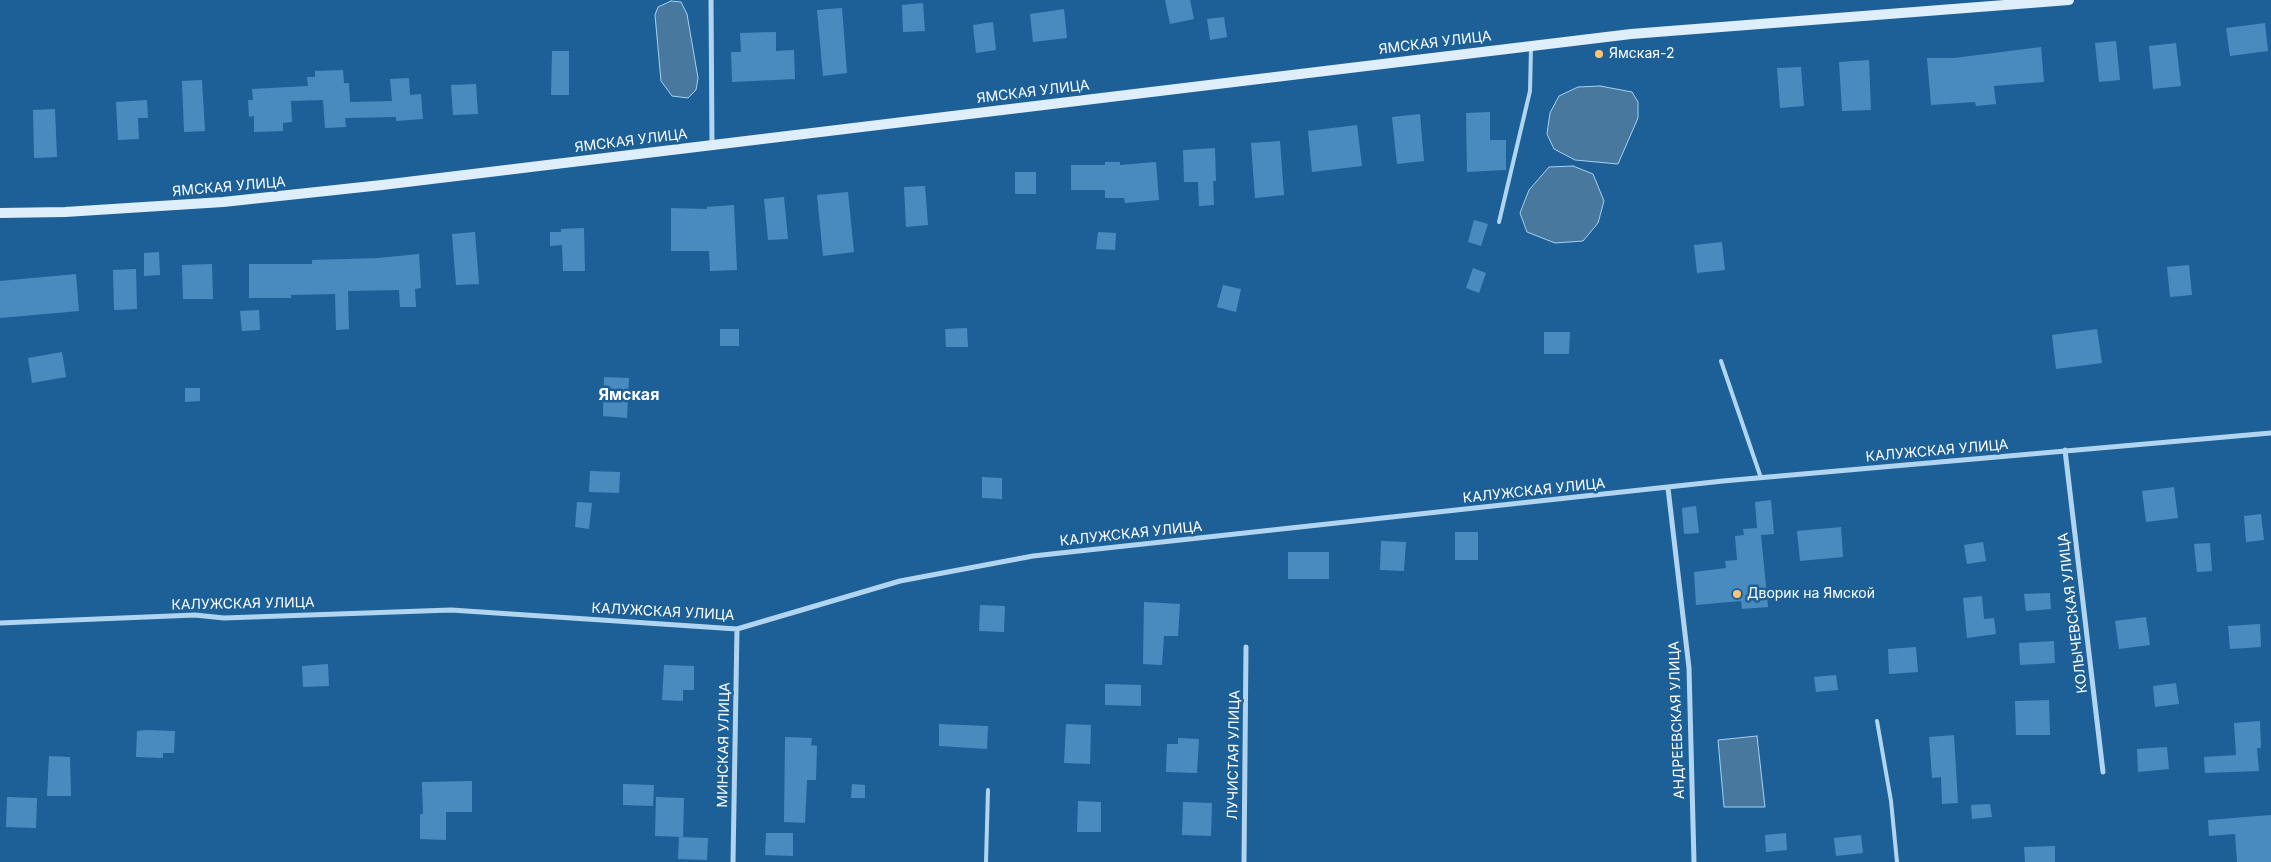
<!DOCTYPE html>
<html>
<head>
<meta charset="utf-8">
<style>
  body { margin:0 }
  canvas { display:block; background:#1c6097 }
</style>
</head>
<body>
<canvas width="2271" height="862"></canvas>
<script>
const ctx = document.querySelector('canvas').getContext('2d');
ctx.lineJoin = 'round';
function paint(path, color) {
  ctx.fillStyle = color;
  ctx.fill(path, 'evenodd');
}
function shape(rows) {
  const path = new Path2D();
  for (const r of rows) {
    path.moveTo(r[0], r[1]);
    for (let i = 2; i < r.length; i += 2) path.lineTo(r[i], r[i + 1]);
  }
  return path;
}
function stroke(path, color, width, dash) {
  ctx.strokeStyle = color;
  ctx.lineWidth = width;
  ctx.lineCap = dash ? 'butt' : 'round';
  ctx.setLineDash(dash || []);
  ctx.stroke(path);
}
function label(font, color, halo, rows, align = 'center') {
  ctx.font = font + ' Inter,sans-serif';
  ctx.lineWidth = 5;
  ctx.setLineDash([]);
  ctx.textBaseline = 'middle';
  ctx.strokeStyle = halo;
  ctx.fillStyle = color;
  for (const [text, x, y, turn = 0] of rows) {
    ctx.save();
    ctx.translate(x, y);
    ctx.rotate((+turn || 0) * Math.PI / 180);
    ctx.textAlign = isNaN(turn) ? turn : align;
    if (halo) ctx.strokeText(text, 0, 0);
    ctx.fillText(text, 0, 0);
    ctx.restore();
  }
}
const water = shape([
  [671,1,681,2,687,14,698,78,696,90,688,98,672,96,661,81,655,15,658,7,671,1],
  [1600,86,1632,92,1638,102,1638,118,1618,164,1575,160,1554,149,1547,134,1550,113,1559,96,1578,87,1600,86],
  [1573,166,1593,174,1604,201,1598,223,1583,241,1555,243,1527,232,1520,213,1529,190,1549,167,1573,166],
  [1757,736,1765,807,1724,807,1718,740,1757,736]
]);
paint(water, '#49789e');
stroke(water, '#a4d1f1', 1);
paint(shape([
  [1165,0,1190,0,1194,19,1170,24],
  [923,3,925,31,903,32,902,5],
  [842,8,847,73,823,76,817,10],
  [1064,9,1067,38,1033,42,1030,14],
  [1224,17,1227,37,1210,40,1207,19],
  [993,22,996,50,976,53,973,25],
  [2265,23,2268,51,2230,56,2226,28],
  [776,32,776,51,794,50,795,79,732,82,731,52,741,52,740,33],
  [2116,41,2120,80,2099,82,2095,43],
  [2176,43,2181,86,2153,89,2149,46],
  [2041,47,2044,82,1994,86,1996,104,1976,106,1975,102,1931,105,1927,58,1954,58],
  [552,51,569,51,569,95,551,95],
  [1869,60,1871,110,1842,111,1839,62],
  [1801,67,1804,106,1780,108,1777,68],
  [343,70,344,83,349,83,350,102,392,101,390,79,409,78,410,95,421,94,423,119,396,121,396,117,345,118,346,127,325,128,323,100,291,101,292,122,283,123,283,131,254,132,254,116,249,117,248,100,253,100,252,89,308,86,307,77,315,77,315,71],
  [202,80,205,131,184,132,182,81],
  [476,84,478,114,453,115,451,85],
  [147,100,148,118,138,118,139,139,118,140,116,102],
  [55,109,57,157,34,158,33,110],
  [1490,112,1490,140,1506,140,1506,170,1467,172,1466,113],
  [1420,114,1424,161,1397,164,1392,117],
  [1357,125,1362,166,1312,172,1308,131],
  [1280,141,1284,195,1255,198,1251,143],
  [1215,148,1216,181,1213,181,1214,205,1199,206,1198,182,1184,182,1183,150],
  [1105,162,1120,162,1120,165,1156,162,1159,200,1125,203,1124,198,1105,198,1105,190,1071,190,1071,165,1105,165],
  [1015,172,1036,172,1036,194,1015,194],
  [925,186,928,225,906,227,904,187],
  [848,192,854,252,823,256,817,195],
  [784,197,788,239,768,240,764,199],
  [734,205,737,270,710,271,709,251,671,251,671,208,707,209,707,207],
  [1474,220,1488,224,1481,246,1468,242],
  [584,228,585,271,563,271,562,245,550,246,550,232,561,232,561,229],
  [475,232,479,284,456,285,452,234],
  [1098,232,1116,233,1115,250,1096,249],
  [1722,242,1725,270,1697,273,1694,245],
  [159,252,160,275,144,276,144,253],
  [419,254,421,288,415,289,416,307,400,307,399,290,348,291,349,329,336,330,335,294,291,295,291,298,249,298,249,264,312,264,312,260,378,258],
  [212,264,213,299,183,299,182,265],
  [2189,265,2192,295,2170,297,2167,267],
  [1473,268,1486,273,1479,293,1466,288],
  [136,269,137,309,114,310,113,270],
  [76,274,79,311,0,318,0,281],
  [1223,285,1241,289,1236,312,1217,307],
  [259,310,260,330,242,331,240,311],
  [967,328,968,347,946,347,945,329],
  [720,329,739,329,739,346,720,346],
  [2097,329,2102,363,2056,369,2052,335],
  [1544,332,1570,332,1569,354,1544,354],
  [62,352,66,377,32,383,28,358],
  [604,377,629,378,627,418,603,416],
  [185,388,200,388,200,401,185,402],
  [590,471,620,472,619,493,589,492],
  [982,477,1002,478,1002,499,982,498],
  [2174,487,2178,518,2146,522,2142,491],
  [1771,500,1774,534,1761,535,1768,607,1742,609,1741,601,1696,605,1694,572,1726,568,1725,561,1737,560,1735,536,1744,535,1743,529,1757,528,1755,502],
  [577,502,592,503,589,529,575,527],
  [1696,506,1699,533,1684,534,1682,508],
  [2261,514,2264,540,2246,542,2244,516],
  [1841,527,1843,557,1800,561,1797,531],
  [1455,532,1478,532,1478,560,1455,560],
  [1381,541,1406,542,1404,571,1380,570],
  [1983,542,1986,561,1967,564,1964,545],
  [2210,543,2212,571,2197,572,2194,544],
  [1288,552,1329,552,1329,579,1288,579],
  [2050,593,2051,609,2026,611,2024,594],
  [1982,596,1984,619,1994,618,1996,634,1967,638,1963,598],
  [1144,602,1180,604,1178,636,1164,636,1162,665,1143,664],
  [980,605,1005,606,1004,632,979,631],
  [2146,617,2150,645,2119,649,2115,621],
  [2260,624,2261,647,2230,649,2228,626],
  [2054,641,2055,663,2020,665,2019,643],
  [1916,647,1918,672,1889,674,1888,649],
  [328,664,329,686,303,687,302,666],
  [664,665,694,666,694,690,683,690,683,701,662,700],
  [1836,675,1838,690,1816,692,1814,677],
  [2176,683,2179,704,2155,707,2153,686],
  [1105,684,1141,685,1141,706,1105,705],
  [2049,700,2050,735,2016,735,2015,701],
  [2260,721,2261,748,2257,748,2259,771,2205,773,2204,757,2236,755,2234,723],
  [939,724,988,726,987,749,939,746],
  [1066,724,1091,725,1090,764,1064,763],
  [146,730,175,731,174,753,163,753,163,758,136,757,137,731],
  [1954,735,1958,803,1942,804,1941,777,1932,778,1929,737],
  [785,737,812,738,811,745,817,746,816,780,807,780,805,823,784,822],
  [1178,738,1199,739,1197,773,1166,772,1167,744,1178,744],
  [2167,747,2169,769,2138,772,2137,749],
  [49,756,70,757,71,796,47,796],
  [472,781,472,812,446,812,446,840,420,839,420,814,423,814,422,782],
  [623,784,654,785,653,806,623,805],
  [852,784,865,785,865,798,851,798],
  [7,797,37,798,36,828,6,827],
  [656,797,684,798,683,837,655,836],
  [1078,801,1101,802,1101,832,1077,832],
  [1183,802,1212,803,1211,836,1182,835],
  [1990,804,1992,817,1972,819,1971,805],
  [2271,815,2271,862,2237,862,2235,834,2209,836,2208,820],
  [766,833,793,833,793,856,765,855],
  [1786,833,1787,850,1766,852,1765,835],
  [1861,835,1863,853,1836,856,1834,838],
  [679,837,708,838,707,860,678,859],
  [2055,846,2055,862,2025,862,2024,847]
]), '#4a8bbf');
stroke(shape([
  [1499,222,1530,91,1531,48],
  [1721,361,1761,478],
  [1877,721,1891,801,1897,862],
  [986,862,988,790]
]), '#b1d4f0', 4);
stroke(shape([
  [711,0,712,145],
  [2065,450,2103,772],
  [1668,488,1689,668,1694,862],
  [0,623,195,615,224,618,451,610,737,629,900,581,1033,556,1723,481,2271,433],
  [733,862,737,629],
  [1244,862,1246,647]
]), '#b1d4f0', 5);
stroke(shape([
  [0,213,65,212,223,202,382,185,1631,34,2069,0]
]), '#deeefb', 10);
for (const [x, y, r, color] of [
  [1599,54,5,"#ffc570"],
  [1737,594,5,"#ffc570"]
]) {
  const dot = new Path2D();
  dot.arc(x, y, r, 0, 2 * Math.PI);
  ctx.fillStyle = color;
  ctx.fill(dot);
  stroke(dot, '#1c6097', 2);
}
label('14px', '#fff', '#1c6097', [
  ["ЯМСКАЯ УЛИЦА",1435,43,-7],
  ["ЯМСКАЯ УЛИЦА",1033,92,-7],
  ["ЯМСКАЯ УЛИЦА",631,141,-7],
  ["ЯМСКАЯ УЛИЦА",229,187,-5],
  ["КАЛУЖСКАЯ УЛИЦА",1937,451,-5],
  ["КАЛУЖСКАЯ УЛИЦА",1534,491,-6],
  ["КАЛУЖСКАЯ УЛИЦА",1131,534,-6],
  ["КАЛУЖСКАЯ УЛИЦА",243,604,-1],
  ["КАЛУЖСКАЯ УЛИЦА",663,612,3],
  ["КОЛЫЧЕВСКАЯ УЛИЦА",2073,613,-97],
  ["АНДРЕЕВСКАЯ УЛИЦА",1677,720,-92],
  ["МИНСКАЯ УЛИЦА",724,745,-89],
  ["ЛУЧИСТАЯ УЛИЦА",1234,755,-89]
]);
label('14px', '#fff', '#1c6097', [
  ["Ямская-2",1609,54],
  ["Дворик на Ямской",1747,594]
], 'left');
label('bold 16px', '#fff', '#1c6097', [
  ["Ямская",629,395]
]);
</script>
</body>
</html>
